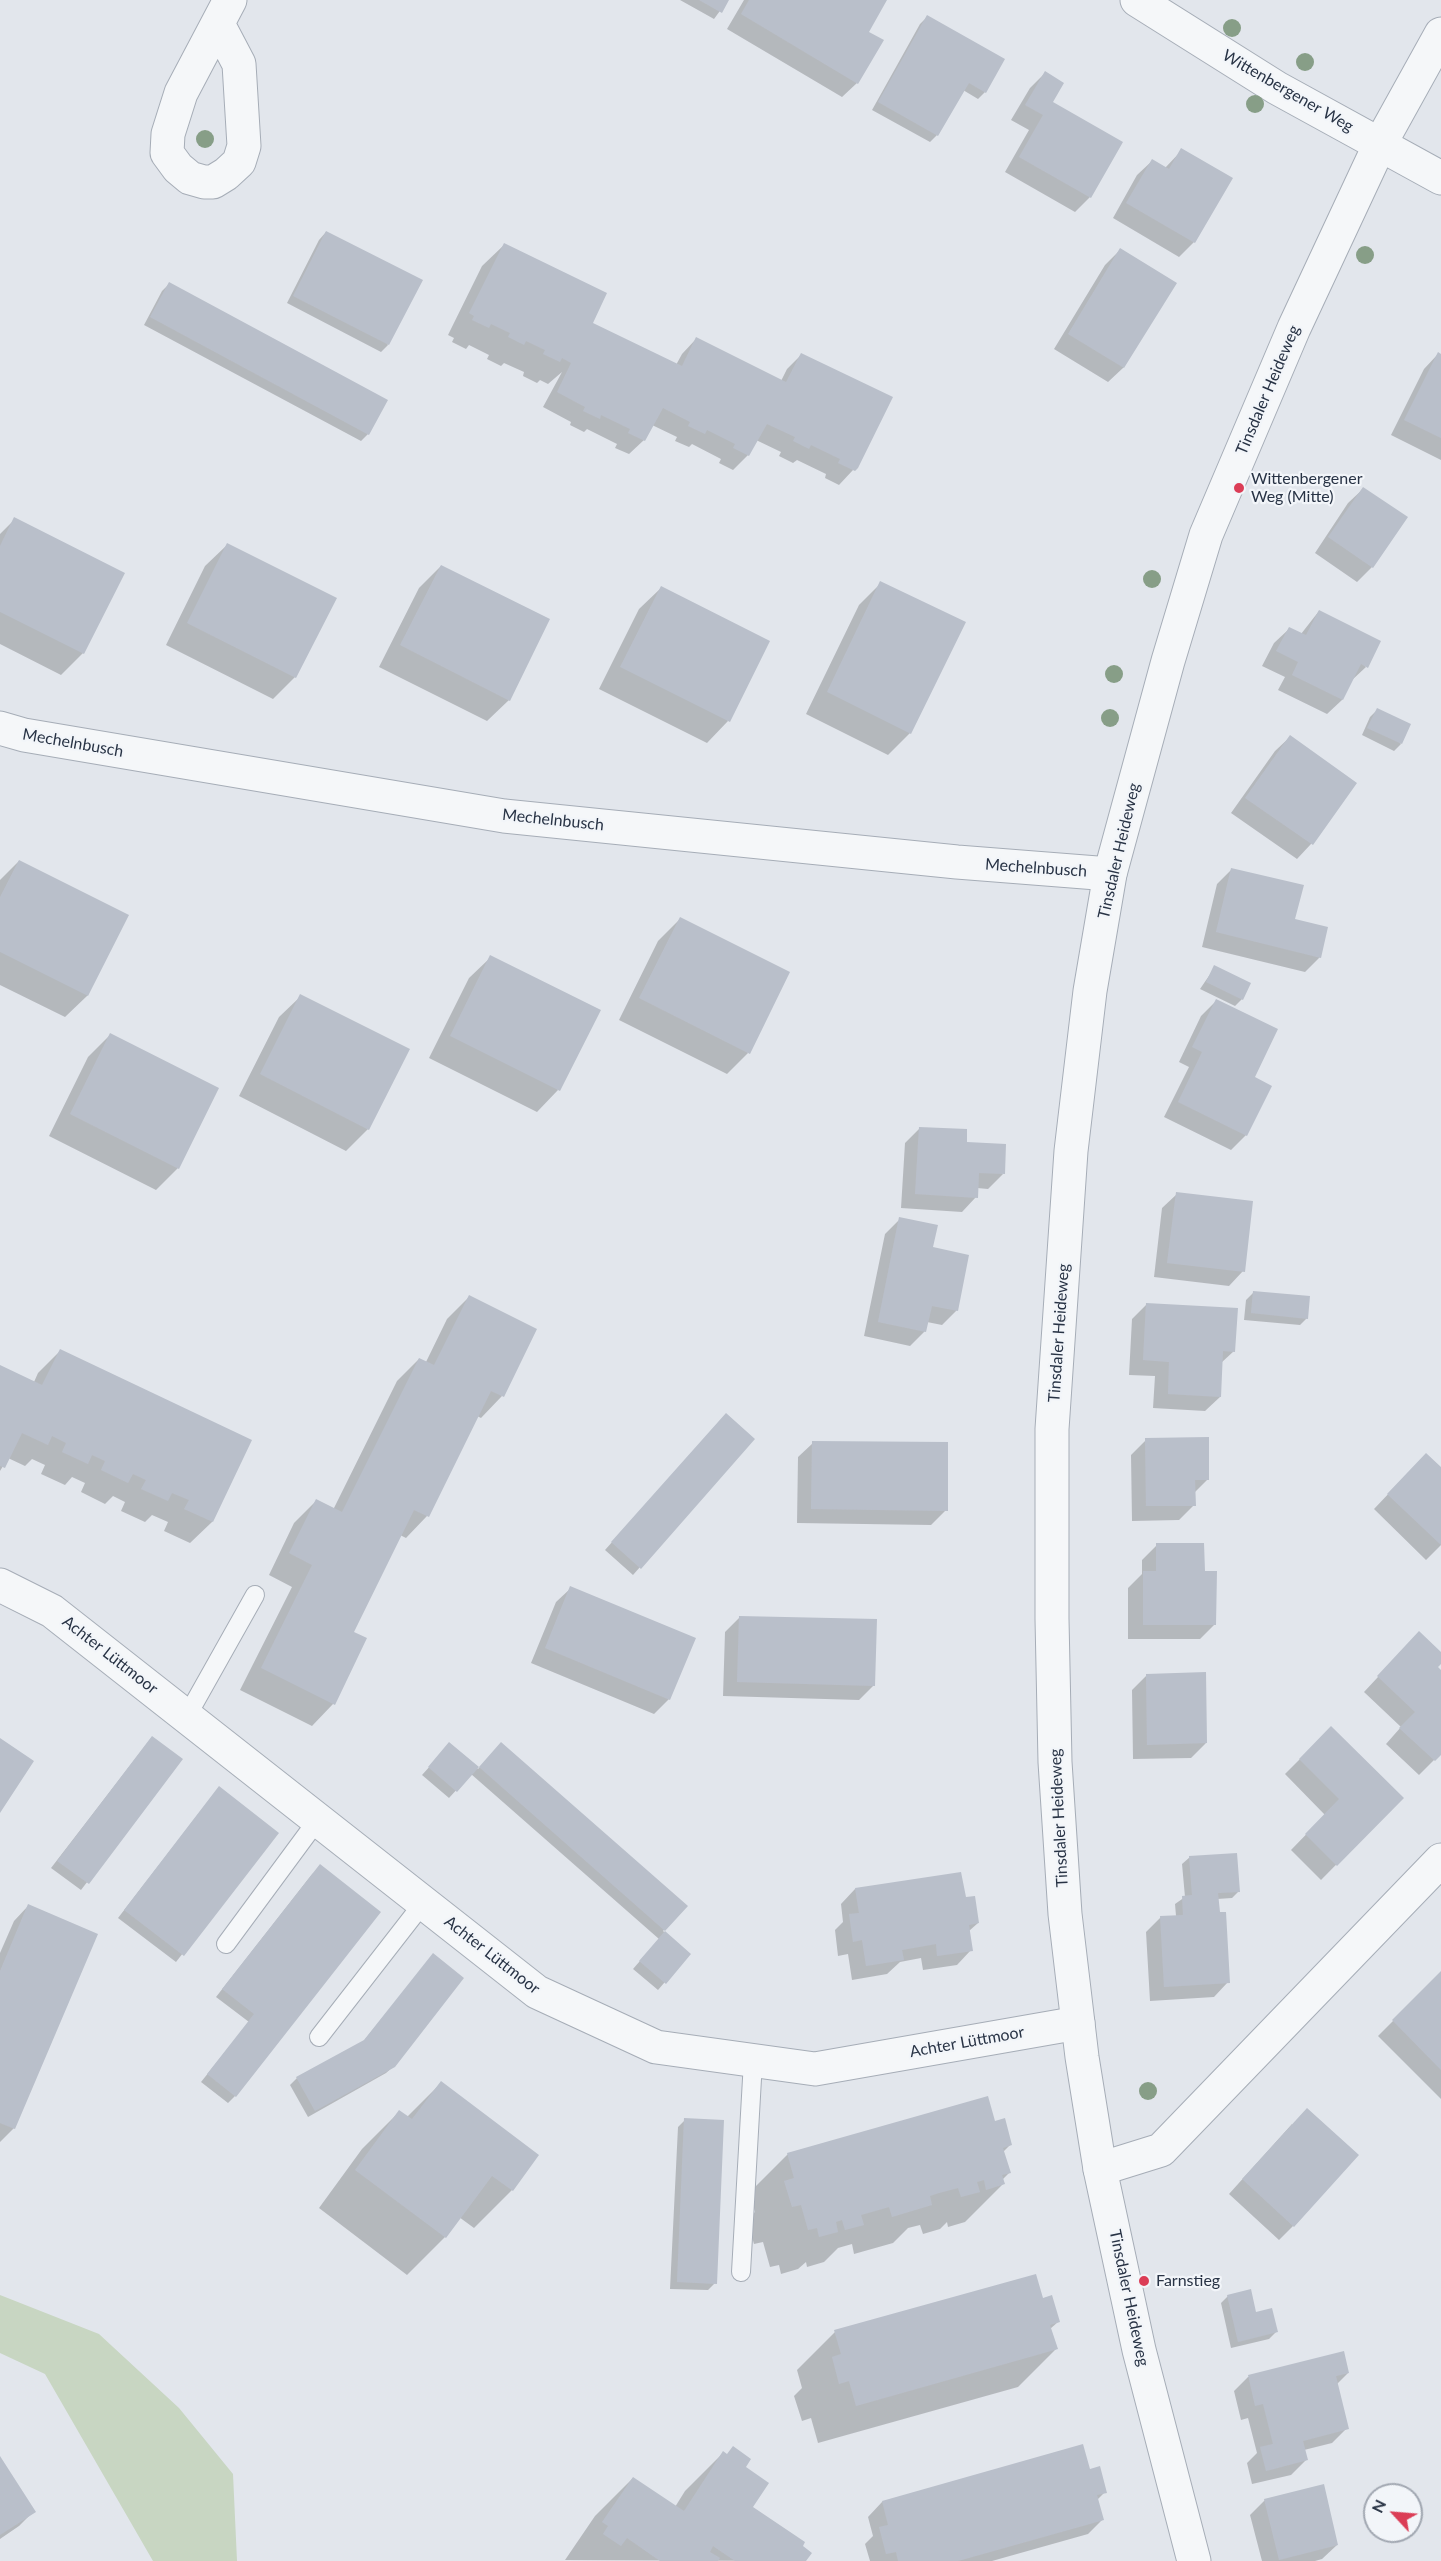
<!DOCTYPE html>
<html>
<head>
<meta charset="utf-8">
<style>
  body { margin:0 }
  #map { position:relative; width:1441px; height:2561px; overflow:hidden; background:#e2e6ec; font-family:Lato,sans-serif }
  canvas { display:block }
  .north { position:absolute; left:1363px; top:2483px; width:60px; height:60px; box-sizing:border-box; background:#f2f5f9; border:2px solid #a1a7b1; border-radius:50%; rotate:296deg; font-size:16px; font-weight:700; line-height:24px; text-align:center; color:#283345 }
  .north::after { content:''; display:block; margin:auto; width:21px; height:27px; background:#db3d56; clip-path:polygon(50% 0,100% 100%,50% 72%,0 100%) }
</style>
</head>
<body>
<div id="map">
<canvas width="1441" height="2561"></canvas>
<div class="north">N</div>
</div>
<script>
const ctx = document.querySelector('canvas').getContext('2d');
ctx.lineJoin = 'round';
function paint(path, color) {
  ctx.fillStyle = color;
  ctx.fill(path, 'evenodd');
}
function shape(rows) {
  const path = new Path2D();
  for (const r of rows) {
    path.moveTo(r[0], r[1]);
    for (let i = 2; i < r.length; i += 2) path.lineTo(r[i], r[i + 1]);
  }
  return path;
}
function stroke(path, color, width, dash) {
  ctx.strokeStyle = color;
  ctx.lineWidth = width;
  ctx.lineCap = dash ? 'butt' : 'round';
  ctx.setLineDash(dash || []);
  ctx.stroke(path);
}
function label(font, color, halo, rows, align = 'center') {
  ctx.font = font + ' Lato,sans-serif';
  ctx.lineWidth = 4.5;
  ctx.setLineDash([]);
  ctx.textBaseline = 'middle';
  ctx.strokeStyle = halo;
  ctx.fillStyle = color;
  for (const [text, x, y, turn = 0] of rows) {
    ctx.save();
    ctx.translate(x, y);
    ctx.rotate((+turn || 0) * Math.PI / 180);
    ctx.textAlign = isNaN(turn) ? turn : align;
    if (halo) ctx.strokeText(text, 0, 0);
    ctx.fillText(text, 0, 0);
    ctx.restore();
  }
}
paint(shape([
  [0,2295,99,2334,179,2408,233,2474,237,2561,153,2561,45,2374,0,2353]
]), '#c8d6c2');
paint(shape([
  [680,0,728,0,714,19],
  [744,0,886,0,867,32,857,83,842,97,727,29],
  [927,17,985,92,978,99,963,90,937,135,930,142,872,110,920,24],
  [1045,73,1051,103,1090,197,1075,212,1005,172,1029,130,1011,120,1030,88],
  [1182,150,1194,242,1179,257,1113,218,1137,175,1152,161,1165,168],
  [326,232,388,345,381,352,287,303,319,240],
  [504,245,587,330,676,365,682,354,696,339,781,381,787,369,801,355,853,470,839,485,825,478,826,474,797,460,793,463,779,456,781,452,756,440,748,455,733,470,719,463,721,459,692,444,689,447,675,441,677,437,652,425,644,440,629,454,615,448,617,444,587,429,584,432,570,425,571,422,543,407,562,372,548,384,540,380,537,383,523,376,524,372,504,363,501,366,487,359,489,355,469,345,466,349,452,342,454,338,448,335,482,266],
  [1120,250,1175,283,1123,368,1108,382,1054,349,1105,265],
  [169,284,368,434,361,441,144,325,162,291],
  [1438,354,1441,355,1441,460,1391,435,1424,369],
  [1363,489,1372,567,1357,582,1315,553,1348,503],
  [15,519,83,653,61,675,0,644,0,534],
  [227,545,335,599,295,677,273,699,166,645,205,566],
  [441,566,509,700,487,721,379,667,419,588],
  [881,583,910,733,888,755,806,714,859,605],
  [661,588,728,721,707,743,599,689,639,609],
  [1319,611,1366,667,1351,681,1342,700,1327,714,1278,690,1285,677,1262,666,1274,643,1289,629,1301,634],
  [1377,710,1401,744,1394,751,1362,735,1370,717],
  [1290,737,1355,783,1311,844,1297,859,1231,813,1275,751],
  [19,861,127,916,87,996,65,1017,0,985,0,880],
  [1232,869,1294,920,1320,957,1305,972,1202,947,1217,884],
  [680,919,748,1053,727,1074,619,1020,658,941],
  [491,957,558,1090,537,1112,429,1058,469,978],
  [1215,967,1242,999,1235,1006,1200,989],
  [301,996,368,1129,346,1151,239,1096,279,1017],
  [1216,1001,1253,1078,1246,1135,1231,1150,1164,1117,1189,1067,1179,1062,1201,1016],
  [110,1035,178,1168,156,1190,49,1136,88,1057],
  [920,1128,965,1143,1003,1174,988,1189,977,1188,976,1197,962,1212,901,1208,905,1143],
  [1177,1194,1243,1271,1229,1286,1154,1277,1162,1208],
  [900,1219,957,1310,942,1325,927,1322,925,1331,910,1346,864,1336,885,1234],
  [1253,1293,1307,1318,1300,1325,1244,1320,1246,1300],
  [469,1297,502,1396,481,1418,477,1416,427,1516,406,1538,400,1535,352,1633,333,1704,312,1726,240,1690,292,1587,269,1575,294,1523,316,1501,333,1510,397,1381,419,1359,426,1362,447,1319],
  [1147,1304,1234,1351,1221,1363,1220,1397,1205,1411,1153,1408,1155,1376,1129,1375,1132,1319],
  [60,1351,250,1441,212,1522,190,1543,164,1531,168,1522,152,1515,145,1522,121,1511,125,1502,113,1496,105,1504,81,1492,85,1483,72,1477,65,1485,41,1474,45,1465,32,1459,25,1466,8,1458,0,1471,0,1367,34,1382,38,1373],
  [719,1422,753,1439,633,1575,605,1550],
  [1146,1440,1208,1479,1194,1493,1194,1505,1179,1520,1132,1521,1131,1455],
  [813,1443,946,1510,931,1525,797,1523,798,1457],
  [1441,1469,1441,1545,1426,1560,1374,1509,1411,1470],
  [1157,1545,1203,1572,1215,1624,1200,1639,1128,1639,1128,1588,1142,1574,1142,1560],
  [571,1588,669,1699,654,1714,531,1663,556,1602],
  [740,1617,874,1685,859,1700,723,1696,725,1632],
  [1405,1648,1441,1654,1441,1662,1436,1667,1441,1672,1441,1753,1419,1775,1386,1744,1401,1727,1364,1692],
  [1147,1675,1206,1743,1191,1758,1133,1759,1132,1690],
  [1331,1728,1402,1798,1321,1880,1291,1850,1325,1815,1285,1774],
  [152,1737,181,1760,81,1890,51,1868],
  [450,1744,478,1769,495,1751,686,1906,663,1931,689,1954,658,1990,633,1969,659,1939,471,1774,449,1798,422,1775],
  [213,1795,277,1833,176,1962,118,1918],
  [1190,1857,1239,1891,1232,1898,1217,1899,1228,1982,1214,1997,1150,2001,1146,1932,1161,1917,1176,1916,1175,1904,1185,1897,1182,1864],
  [313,1873,235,2096,228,2103,201,2082,249,2022,216,1997],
  [855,1889,965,1899,978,1923,969,1931,971,1950,957,1965,923,1970,921,1958,900,1962,887,1974,852,1980,848,1954,838,1956,835,1930,843,1922,841,1904],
  [28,1906,14,2128,0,2142,0,1953,14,1921],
  [433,1955,394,2066,386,2073,308,2117,290,2085,297,2078,362,2043],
  [1441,1973,1441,2099,1378,2036],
  [441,2083,537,2155,512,2190,474,2228,459,2217,445,2237,407,2275,319,2208,362,2149,399,2112,407,2117],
  [685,2120,715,2283,708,2290,670,2289,678,2127],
  [994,2123,1010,2145,1003,2152,1009,2173,1002,2180,1003,2184,965,2222,948,2227,947,2222,940,2229,923,2234,920,2225,908,2228,893,2243,854,2254,852,2244,838,2248,824,2262,807,2267,806,2262,798,2269,781,2274,779,2265,770,2267,763,2242,754,2244,747,2220,755,2212,750,2192,788,2154],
  [1292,2124,1293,2226,1279,2240,1229,2194],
  [1228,2296,1255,2314,1276,2332,1269,2339,1231,2348,1221,2303],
  [1042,2300,1058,2322,1050,2329,1056,2349,1018,2387,818,2443,811,2418,802,2421,794,2396,802,2388,797,2370,835,2332],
  [1348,2373,1337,2384,1347,2428,1332,2443,1304,2450,1306,2460,1291,2475,1252,2484,1247,2463,1257,2453,1248,2418,1241,2420,1234,2391,1248,2377],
  [723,2453,744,2467,751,2507,801,2547,804,2561,565,2560,595,2516,633,2478,675,2507,685,2491],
  [0,2459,34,2511,19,2526,0,2539],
  [1089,2471,1105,2492,1097,2500,1103,2519,1088,2534,992,2561,870,2561,865,2544,873,2536,868,2517,882,2502],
  [1265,2500,1337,2545,1322,2559,1315,2561,1262,2561,1250,2515]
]), '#0003');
paint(shape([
  [699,0,729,0,722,13],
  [749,0,887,0,869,32,884,40,858,84,741,14],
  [927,15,1005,59,986,93,969,83,938,136,878,102],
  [1045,71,1064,83,1053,102,1123,142,1091,198,1019,157,1043,115,1025,105],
  [1181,148,1233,178,1195,243,1126,203,1152,159,1169,169],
  [326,231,423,280,389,345,293,296],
  [504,243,607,293,593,323,682,366,696,337,786,382,801,353,893,397,858,468,855,471,838,463,840,459,811,445,809,449,793,441,795,437,767,424,749,456,733,448,735,444,707,430,705,434,688,426,690,422,663,408,645,441,628,433,630,429,601,415,600,419,583,411,585,407,557,392,571,363,562,358,560,362,543,354,545,350,526,341,524,345,508,337,510,333,491,324,489,328,472,320,474,316,469,313],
  [1120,248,1177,283,1124,368,1068,334],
  [169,282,388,400,369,435,150,317],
  [1438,352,1441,354,1441,438,1404,420],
  [1363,487,1408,517,1373,568,1328,537],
  [14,517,125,573,84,654,0,612,0,546],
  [227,543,337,598,296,678,187,623],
  [441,565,550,619,510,701,400,645],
  [880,581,966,622,911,734,827,692],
  [661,586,770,641,730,722,620,667],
  [1319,610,1381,641,1368,668,1361,664,1343,700,1292,675,1298,662,1276,651,1289,627,1306,635],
  [1377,708,1411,724,1402,744,1367,728],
  [1290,735,1357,783,1313,845,1245,798],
  [19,860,129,915,88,996,0,952,0,897],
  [1231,868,1304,885,1295,919,1328,927,1321,958,1216,932],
  [680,917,790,972,750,1054,639,998],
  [490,955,601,1010,560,1091,450,1036],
  [1214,965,1251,983,1243,1000,1206,982],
  [300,994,410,1049,369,1130,260,1074],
  [1216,999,1278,1029,1255,1077,1272,1086,1247,1136,1178,1102,1202,1052,1192,1047],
  [110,1033,219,1088,179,1169,70,1114],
  [919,1127,967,1129,967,1142,1006,1144,1005,1174,979,1173,978,1198,915,1194],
  [1176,1192,1253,1201,1245,1272,1167,1263],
  [899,1217,938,1225,933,1247,969,1255,958,1311,932,1306,926,1332,878,1322],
  [1253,1291,1310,1296,1308,1319,1251,1313],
  [469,1295,537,1329,504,1397,491,1391,429,1517,414,1510,354,1632,367,1638,335,1705,261,1668,312,1565,289,1553,316,1499,342,1512,419,1358,434,1365],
  [1146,1303,1238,1308,1235,1352,1223,1351,1221,1397,1168,1394,1169,1362,1143,1360],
  [60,1349,252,1440,213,1522,184,1509,189,1500,172,1493,168,1501,141,1489,146,1480,133,1474,128,1483,101,1470,105,1461,92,1455,88,1464,62,1452,66,1443,52,1436,48,1445,22,1433,5,1468,0,1466,0,1365,42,1385],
  [726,1413,755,1439,641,1569,611,1542],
  [1209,1437,1209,1480,1195,1480,1196,1506,1146,1506,1145,1438],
  [812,1441,948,1442,948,1511,811,1509],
  [1426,1453,1441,1467,1441,1545,1387,1494],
  [1156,1543,1204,1543,1205,1571,1217,1571,1216,1625,1143,1625,1143,1571,1156,1571],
  [570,1586,696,1638,670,1700,545,1648],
  [739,1616,877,1619,875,1686,737,1682],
  [1419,1631,1441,1652,1441,1664,1438,1667,1441,1670,1441,1755,1435,1761,1399,1728,1415,1712,1377,1676],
  [1206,1672,1207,1743,1147,1745,1146,1674],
  [1331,1726,1404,1798,1337,1866,1305,1834,1339,1799,1299,1759],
  [152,1736,183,1759,89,1884,57,1861],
  [0,1738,34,1761,0,1813],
  [449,1742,479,1767,457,1792,428,1767],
  [501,1742,688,1906,665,1931,691,1954,666,1984,639,1961,665,1931,479,1767],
  [219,1786,279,1833,184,1956,124,1910],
  [1237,1853,1240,1892,1218,1893,1220,1912,1226,1912,1230,1983,1164,1987,1160,1916,1183,1915,1182,1896,1192,1895,1189,1856],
  [320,1864,381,1912,236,2097,207,2074,254,2014,222,1989],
  [961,1872,966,1897,975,1896,979,1923,969,1925,973,1951,937,1956,936,1944,902,1950,904,1960,866,1966,862,1940,853,1942,849,1914,859,1913,855,1888],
  [28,1904,98,1934,15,2129,0,2123,0,1971],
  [433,1953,464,1978,395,2067,315,2111,296,2077,364,2040],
  [1441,1971,1441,2070,1392,2020],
  [441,2081,539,2155,513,2191,492,2176,446,2238,355,2170,399,2110,412,2119],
  [988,2096,995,2121,1005,2118,1012,2145,1003,2148,1011,2173,1002,2175,1005,2184,986,2190,984,2180,977,2182,980,2192,961,2197,958,2188,939,2193,930,2196,932,2205,892,2217,889,2207,861,2215,864,2225,845,2230,842,2220,836,2222,838,2232,819,2237,817,2228,808,2230,801,2205,792,2207,784,2181,794,2178,787,2153],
  [1307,2108,1359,2155,1294,2227,1242,2179],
  [684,2118,724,2120,717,2284,677,2282],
  [1036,2274,1043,2298,1052,2295,1060,2322,1050,2325,1058,2349,856,2406,849,2381,839,2384,832,2357,841,2354,834,2330],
  [1251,2289,1256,2312,1272,2308,1278,2332,1238,2342,1227,2295],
  [1344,2351,1349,2373,1336,2376,1349,2429,1303,2441,1308,2460,1266,2471,1260,2447,1273,2444,1263,2404,1255,2406,1248,2375],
  [1083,2444,1090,2469,1100,2466,1107,2493,1097,2495,1104,2520,958,2561,898,2561,896,2552,886,2554,879,2527,888,2525,882,2501],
  [733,2446,751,2459,746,2467,769,2483,753,2507,805,2542,803,2546,812,2553,806,2561,735,2561,713,2546,710,2552,720,2558,718,2561,660,2561,627,2538,621,2546,603,2534,608,2526,602,2522,633,2477,684,2511,723,2451,727,2454],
  [0,2456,36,2512,0,2535],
  [1324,2484,1338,2545,1279,2560,1264,2499]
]), '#b9bfca');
const service = shape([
  [187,1716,255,1595],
  [226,1944,319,1818],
  [319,2037,424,1902],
  [741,2272,753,2061]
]);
const minor = shape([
  [1137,0,1277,88,1441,178],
  [218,24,239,64,244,146,239,162,226,174,213,182,204,182,190,178,178,168,167,153,168,134,181,93,230,0],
  [0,728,24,735,504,816,957,862,1110,874],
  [0,1585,52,1611,537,1992,656,2047,815,2069,1078,2023],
  [1100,2169,1161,2150,1441,1860]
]);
const tertiary = shape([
  [1194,2561,1139,2350,1100,2169,1082,2057,1065,1914,1055,1762,1052,1619,1052,1429,1071,1151,1090,991,1110,874,1168,661,1206,535,1294,328,1380,144,1441,34]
]);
stroke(service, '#a6adb7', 20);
stroke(minor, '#a6adb7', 35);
stroke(tertiary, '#a6adb7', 35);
stroke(service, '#f5f7f9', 18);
stroke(minor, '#f5f7f9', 33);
stroke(tertiary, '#f5f7f9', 33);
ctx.fillStyle = '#879e87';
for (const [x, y] of [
  [1232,28],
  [1305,62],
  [1255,104],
  [205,139],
  [1365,255],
  [1152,579],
  [1114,674],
  [1110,718],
  [1148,2091]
]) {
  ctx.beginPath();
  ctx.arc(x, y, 9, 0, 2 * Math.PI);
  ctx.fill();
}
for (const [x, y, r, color] of [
  [1239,488,6,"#db3d56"],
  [1144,2281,6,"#db3d56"]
]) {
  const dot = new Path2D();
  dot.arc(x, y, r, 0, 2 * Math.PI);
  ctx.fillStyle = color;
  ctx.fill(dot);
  stroke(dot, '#f2f5f9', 2);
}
label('16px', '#283345', '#f2f5f9', [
  ["Wittenbergener Weg",1288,91,30],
  ["Tinsdaler Heideweg",1268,390,-67],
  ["Mechelnbusch",73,743,10],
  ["Mechelnbusch",553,820,6],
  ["Tinsdaler Heideweg",1119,851,-77],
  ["Mechelnbusch",1036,868,4],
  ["Tinsdaler Heideweg",1059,1333,-86],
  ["Achter Lüttmoor",110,1655,38],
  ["Tinsdaler Heideweg",1059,1818,-93],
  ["Achter Lüttmoor",492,1955,38],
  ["Achter Lüttmoor",967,2042,-10],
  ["Tinsdaler Heideweg",1129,2298,78]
]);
label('16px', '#283345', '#f2f5f9', [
  ["Wittenbergener",1251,479],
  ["Weg (Mitte)",1251,497],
  ["Farnstieg",1156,2281]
], 'left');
</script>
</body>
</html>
